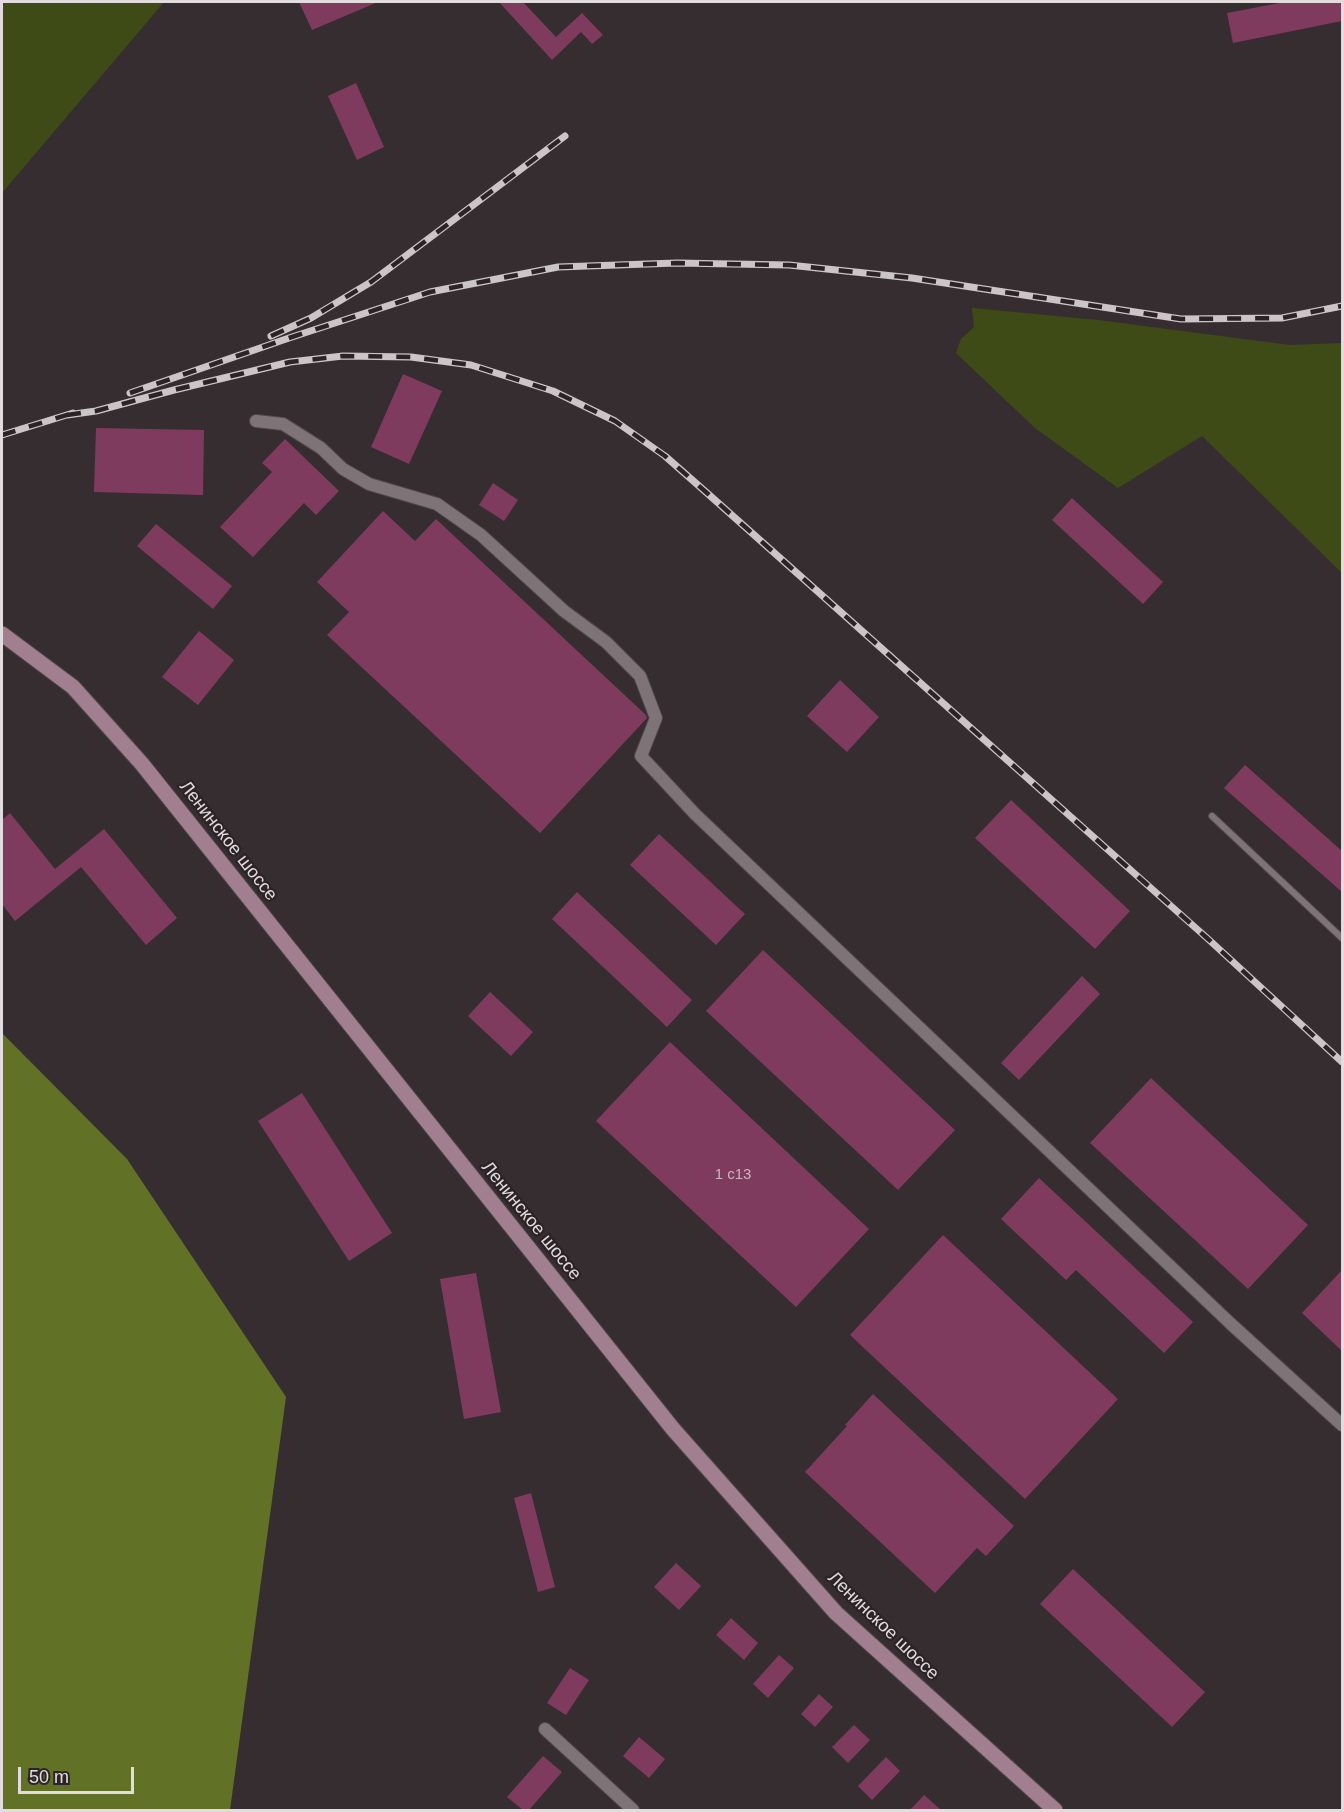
<!DOCTYPE html>
<html>
<head>
<meta charset="utf-8">
<style>
  body { margin:0 }
  #map { position:relative; width:1344px; height:1812px; overflow:hidden; background:#362d31; font-family:Arial,sans-serif }
  canvas { display:block }
  .frame { position:absolute; inset:0; border:3px solid #e2dcdf; pointer-events:none }
  .scale { position:absolute; left:18px; top:1767px; width:116px; height:27px; box-sizing:border-box; border:3px solid #e2dcdf; border-top:0; padding-left:8px; font-size:18px; line-height:21px; white-space:nowrap; color:#e2dcdf; -webkit-text-stroke:4px #2c2327; paint-order:stroke }
</style>
</head>
<body>
<div id="map">
<canvas width="1344" height="1812"></canvas>
<div class="frame"></div>
<div class="scale">50 m</div>
</div>
<script>
const ctx = document.querySelector('canvas').getContext('2d');
ctx.lineJoin = 'round';
function paint(path, color) {
  ctx.fillStyle = color;
  ctx.fill(path, 'evenodd');
}
function shape(rows) {
  const path = new Path2D();
  for (const r of rows) {
    path.moveTo(r[0], r[1]);
    for (let i = 2; i < r.length; i += 2) path.lineTo(r[i], r[i + 1]);
  }
  return path;
}
function stroke(path, color, width, dash) {
  ctx.strokeStyle = color;
  ctx.lineWidth = width;
  ctx.lineCap = dash ? 'butt' : 'round';
  ctx.setLineDash(dash || []);
  ctx.stroke(path);
}
function label(font, color, halo, rows, align = 'center') {
  ctx.font = font + ' Arial,sans-serif';
  ctx.lineWidth = 4.5;
  ctx.setLineDash([]);
  ctx.textBaseline = 'middle';
  ctx.strokeStyle = halo;
  ctx.fillStyle = color;
  for (const [text, x, y, turn = 0] of rows) {
    ctx.save();
    ctx.translate(x, y);
    ctx.rotate((+turn || 0) * Math.PI / 180);
    ctx.textAlign = isNaN(turn) ? turn : align;
    if (halo) ctx.strokeText(text, 0, 0);
    ctx.fillText(text, 0, 0);
    ctx.restore();
  }
}
paint(shape([
  [2,2,164,2,2,193],
  [972,308,1098,320,1290,345,1342,343,1342,573,1202,436,1118,488,1035,428,956,353,961,339,974,327]
]), '#3f4b16');
paint(shape([
  [2,1033,127,1159,286,1397,230,1810,2,1810]
]), '#617125');
paint(shape([
  [299,2,378,2,312,30],
  [499,2,523,2,556,37,582,13,603,35,592,44,581,32,552,60],
  [1285,2,1342,2,1342,21,1233,43,1227,13],
  [356,83,384,147,357,160,328,96],
  [403,374,442,391,409,464,371,447],
  [96,428,204,430,203,495,94,492],
  [285,439,339,491,316,515,304,503,253,557,220,527,272,472,262,463],
  [493,483,518,500,504,521,479,505],
  [1072,498,1163,582,1143,604,1052,520],
  [383,511,415,541,436,519,646,715,647,718,540,833,327,635,349,612,317,582],
  [156,524,232,586,213,609,137,546],
  [199,631,234,660,198,705,162,677],
  [840,680,879,717,847,752,807,716],
  [1245,765,1342,851,1342,892,1224,788],
  [1011,800,1130,911,1095,949,975,838],
  [10,813,55,869,104,829,177,918,146,945,81,867,15,921,2,904,2,820],
  [659,834,745,914,716,945,630,865],
  [577,892,692,1000,667,1027,552,919],
  [763,950,955,1130,898,1190,706,1011],
  [1082,976,1100,994,1019,1080,1001,1063],
  [490,992,533,1032,511,1056,468,1016],
  [670,1042,869,1229,796,1307,596,1121],
  [1151,1078,1308,1225,1248,1289,1090,1143],
  [302,1093,392,1233,349,1261,258,1121],
  [1039,1178,1193,1322,1164,1353,1076,1270,1066,1280,1001,1219],
  [943,1235,1118,1399,1025,1499,850,1335],
  [1342,1270,1342,1351,1302,1313],
  [476,1273,501,1412,464,1419,440,1279],
  [873,1394,1014,1526,986,1556,977,1548,935,1593,805,1472,847,1426,845,1425],
  [531,1493,555,1587,538,1592,514,1498],
  [676,1563,701,1586,679,1610,654,1587],
  [1073,1569,1205,1692,1172,1727,1040,1604],
  [731,1618,758,1643,744,1660,716,1635],
  [779,1655,794,1668,768,1698,753,1684],
  [570,1668,589,1680,566,1715,547,1703],
  [819,1694,833,1707,815,1727,801,1714],
  [854,1725,870,1740,848,1763,832,1747],
  [639,1737,665,1759,649,1778,623,1756],
  [543,1756,562,1772,529,1810,523,1810,507,1797],
  [886,1757,900,1771,872,1800,858,1786],
  [924,1795,941,1810,910,1810]
]), '#7f3b5e');
const lane = shape([
  [1212,816,1342,938]
]);
const street = shape([
  [256,421,283,424,321,448,343,469,369,484,437,504,481,535,564,611,606,642,640,676,656,718,641,756,695,814,1231,1324,1342,1425],
  [545,1729,633,1810]
]);
const secondary = shape([
  [2,634,73,687,142,764,673,1429,836,1613,1055,1810]
]);
stroke(lane, '#50494c', 8);
stroke(street, '#50494c', 14);
stroke(secondary, '#50494c', 17);
stroke(lane, '#7e7478', 6);
stroke(street, '#7e7478', 12);
stroke(secondary, '#a27f8f', 15);
const rail = shape([
  [271,336,311,318,371,282,565,136],
  [130,393,289,338,430,292,558,267,677,263,789,265,912,278,1181,319,1282,318,1342,306],
  [67,415,96,411,174,390,290,362,343,356,411,357,471,365,553,391,615,421,665,456,707,493,1207,938,1342,1062],
  [2,435,73,413]
]);
stroke(rail, '#cbc5c8', 7);
stroke(rail, '#2c2327', 4.5, [14]);
label('15px', '#c9b4bf', null, [
  ["1 с13",733,1175]
]);
label('18px', '#e2dcdf', '#2c2327', [
  ["Ленинское шоссе",228,841,52],
  ["Ленинское шоссе",531,1221,51],
  ["Ленинское шоссе",883,1626,44]
]);
</script>
</body>
</html>
